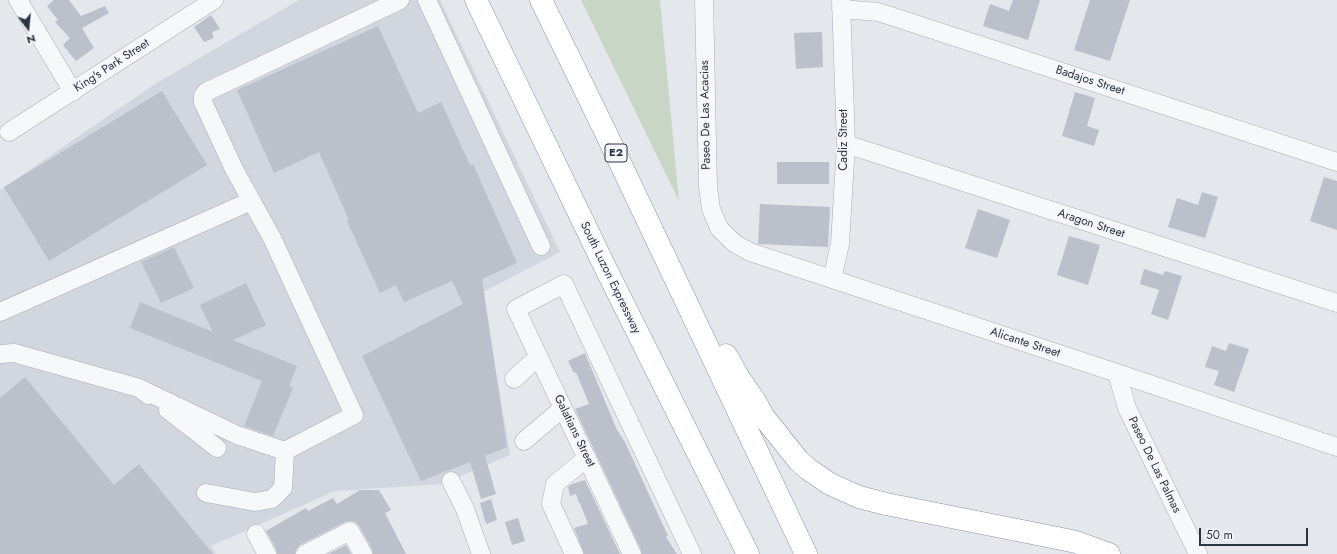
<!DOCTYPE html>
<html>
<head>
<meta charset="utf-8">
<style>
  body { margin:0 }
  #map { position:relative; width:1337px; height:554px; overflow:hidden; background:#e4e7ec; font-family:Jost,sans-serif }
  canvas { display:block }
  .north { position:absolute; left:8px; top:8px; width:40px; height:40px; -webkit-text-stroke:3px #f4f6f9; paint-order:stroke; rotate:164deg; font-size:11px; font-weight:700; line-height:16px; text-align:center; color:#2b3445 }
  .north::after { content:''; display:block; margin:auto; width:14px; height:18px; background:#2b3445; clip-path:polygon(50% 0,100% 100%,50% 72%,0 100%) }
  .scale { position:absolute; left:1199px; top:528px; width:109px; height:18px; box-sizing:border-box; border:2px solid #2b3445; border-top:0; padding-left:5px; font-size:12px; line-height:14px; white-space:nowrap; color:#2b3445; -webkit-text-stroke:3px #f4f6f9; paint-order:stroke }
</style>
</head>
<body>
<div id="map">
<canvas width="1337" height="554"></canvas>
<div class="north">N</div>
<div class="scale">50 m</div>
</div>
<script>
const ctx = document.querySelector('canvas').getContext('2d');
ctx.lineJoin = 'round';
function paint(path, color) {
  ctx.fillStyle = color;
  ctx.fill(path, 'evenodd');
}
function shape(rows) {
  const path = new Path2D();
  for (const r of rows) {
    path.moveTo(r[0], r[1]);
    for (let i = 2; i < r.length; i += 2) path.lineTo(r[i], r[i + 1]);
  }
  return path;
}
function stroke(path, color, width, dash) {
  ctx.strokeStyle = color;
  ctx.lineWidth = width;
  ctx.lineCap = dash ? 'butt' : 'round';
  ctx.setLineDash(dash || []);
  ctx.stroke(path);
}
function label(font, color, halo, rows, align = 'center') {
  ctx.font = font + ' Jost,sans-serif';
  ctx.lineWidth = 3.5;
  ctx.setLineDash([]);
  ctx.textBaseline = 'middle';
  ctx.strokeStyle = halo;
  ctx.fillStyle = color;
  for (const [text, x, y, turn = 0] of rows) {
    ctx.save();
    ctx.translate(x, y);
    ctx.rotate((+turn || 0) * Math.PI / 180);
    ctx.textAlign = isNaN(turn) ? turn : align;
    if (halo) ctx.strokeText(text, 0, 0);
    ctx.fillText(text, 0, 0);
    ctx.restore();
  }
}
paint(shape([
  [299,0,440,0,560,252,483,292,510,455,442,484,335,491,211,546,216,554,0,554,0,190,155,84]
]), '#d2d6de');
paint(shape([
  [581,0,660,0,679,201]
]), '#c9d6c5');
paint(shape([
  [54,0,69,0,81,16,105,6,109,13,82,28,94,48,76,61,63,45,70,38,55,22,58,20,47,6],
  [1013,0,1040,0,1028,40,983,26,990,4,1009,11],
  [1090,0,1130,0,1110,61,1074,50],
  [211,15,220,29,212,32,214,38,204,42,194,27],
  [378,26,418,113,441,102,470,165,473,164,517,263,482,279,507,447,485,456,496,494,481,499,470,462,421,481,362,356,463,304,452,281,404,302,396,285,380,293,347,221,349,220,319,152,274,173,237,90],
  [822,32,823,67,796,69,794,33],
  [162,91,207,165,49,261,4,187],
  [1075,92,1095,98,1087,126,1099,130,1094,146,1062,136],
  [777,162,829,162,829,184,777,184],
  [1324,177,1337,181,1337,230,1310,221],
  [1202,192,1218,197,1205,238,1168,227,1177,198,1198,205],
  [760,204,830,207,828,247,758,244],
  [978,209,1010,220,997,258,965,248],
  [1069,236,1100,245,1088,285,1057,275],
  [174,247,194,288,161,303,141,262],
  [1144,269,1163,275,1165,271,1182,276,1168,320,1151,314,1159,290,1140,284],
  [246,283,266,325,233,340,297,366,289,386,293,388,273,436,244,426,262,381,130,328,140,302,213,332,200,305],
  [1229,343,1249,349,1234,392,1214,385,1219,371,1205,367,1212,346,1226,351],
  [585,353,617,430,625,442,668,536,666,537,677,554,642,554,641,550,575,409,589,404,576,372,574,373,568,361],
  [25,377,114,485,139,464,213,554,0,554,0,398],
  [585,480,620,554,584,554,574,528,588,524,580,503,579,503,576,494,570,496,568,487,572,484],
  [360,490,379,490,391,510,385,513,406,554,373,554,372,549,359,526,355,522,350,521,345,522,300,545,296,549,295,554,277,554,276,549,266,531,306,508,308,511,333,498,337,504],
  [491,499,497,520,486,524,480,503],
  [518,518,525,541,512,545,505,522],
  [346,545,351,554,328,554]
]), '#bbc0ca');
const minor = shape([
  [18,0,73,92],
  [427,0,541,246],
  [704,0,708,187,711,209,719,228,734,243,750,252,1117,373,1337,447],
  [841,9,878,12,900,19,1337,162],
  [9,132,214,0],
  [846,144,1337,303],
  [832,279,840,244,846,144,841,0],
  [0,312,251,201],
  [0,354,14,353,139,388,148,395],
  [1117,373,1127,408,1198,554],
  [514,379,538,357],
  [139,388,237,435,285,451,354,415,272,238,234,169,203,102,203,96,206,92,400,0],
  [168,410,217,448],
  [524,441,563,408],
  [451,481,465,509,481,554],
  [206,493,255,502,272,499,283,488,285,451],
  [256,534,267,554],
  [305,554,350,531,363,554],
  [574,554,551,504,555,484,587,458],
  [632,554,516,309,564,284,692,554]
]);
const highway = shape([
  [476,0,605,267,748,554],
  [541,0,605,131,806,554],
  [726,355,739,378,755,401,763,416,798,460,808,469,830,484,859,497,886,504,1057,538,1076,542,1109,554]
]);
stroke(minor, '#a9aeb7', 19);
stroke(highway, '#8b94a3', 23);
stroke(minor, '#f7f8fa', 18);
stroke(highway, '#fff', 22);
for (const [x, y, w] of [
  [616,153,22]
]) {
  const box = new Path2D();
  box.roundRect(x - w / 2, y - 9, w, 18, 3);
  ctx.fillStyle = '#f4f6f9';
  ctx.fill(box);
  stroke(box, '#2b3445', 1);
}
label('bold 11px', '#2b3445', null, [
  ["E2",616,153]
]);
label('12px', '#2b3445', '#f4f6f9', [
  ["King's Park Street",112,66,-33],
  ["Badajos Street",1090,81,18],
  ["Paseo De Las Acacias",706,115,-91],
  ["Cadiz Street",844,140,-90],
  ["Aragon Street",1091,224,18],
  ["South Luzon Expressway",610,278,64],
  ["Alicante Street",1025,343,18],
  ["Galatians Street",574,431,64],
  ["Paseo De Las Palmas",1154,465,64]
]);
</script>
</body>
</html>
